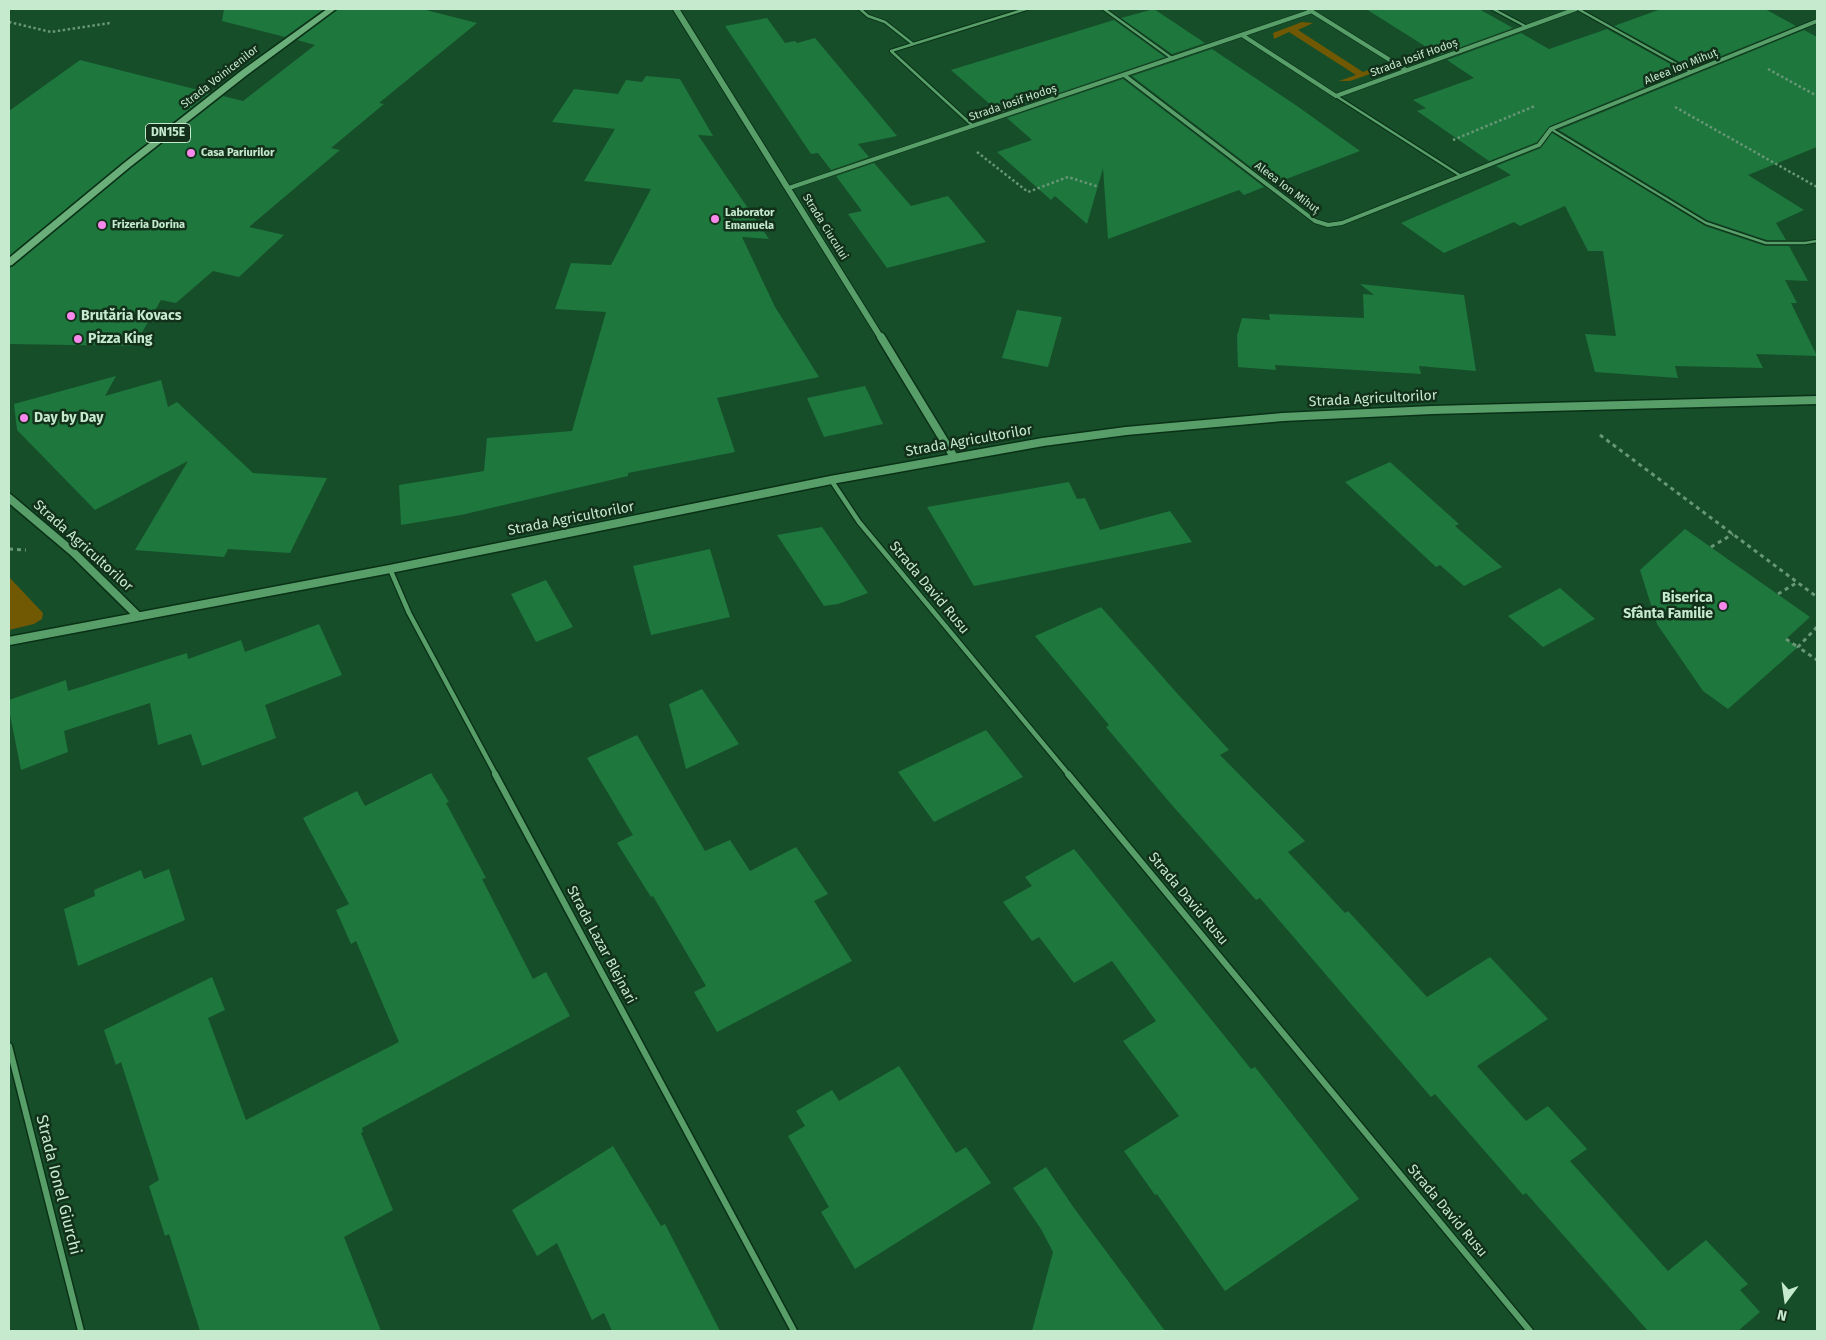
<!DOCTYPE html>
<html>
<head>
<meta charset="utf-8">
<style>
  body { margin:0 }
  #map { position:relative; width:1826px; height:1340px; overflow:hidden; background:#164e29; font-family:"Fira Sans",sans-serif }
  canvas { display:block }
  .frame { position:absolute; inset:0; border:10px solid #c6eacd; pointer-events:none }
  .north { position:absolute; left:1761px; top:1275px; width:50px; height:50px; -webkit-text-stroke:4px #12301a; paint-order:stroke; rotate:194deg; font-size:14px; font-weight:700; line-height:20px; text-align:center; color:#c6eacd }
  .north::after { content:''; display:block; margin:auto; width:18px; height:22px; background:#c6eacd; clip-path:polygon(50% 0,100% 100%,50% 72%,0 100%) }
</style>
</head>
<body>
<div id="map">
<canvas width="1826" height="1340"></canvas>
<div class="frame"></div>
<div class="north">N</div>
</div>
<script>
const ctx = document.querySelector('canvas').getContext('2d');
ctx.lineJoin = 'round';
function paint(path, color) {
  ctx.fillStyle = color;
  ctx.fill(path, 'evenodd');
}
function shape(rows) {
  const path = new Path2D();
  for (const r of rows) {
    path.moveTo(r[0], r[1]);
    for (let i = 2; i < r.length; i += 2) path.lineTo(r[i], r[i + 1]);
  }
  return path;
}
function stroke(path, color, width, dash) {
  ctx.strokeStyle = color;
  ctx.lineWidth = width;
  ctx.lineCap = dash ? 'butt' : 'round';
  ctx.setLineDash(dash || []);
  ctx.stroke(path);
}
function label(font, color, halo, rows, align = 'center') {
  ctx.font = font + ' "Fira Sans",sans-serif';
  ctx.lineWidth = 5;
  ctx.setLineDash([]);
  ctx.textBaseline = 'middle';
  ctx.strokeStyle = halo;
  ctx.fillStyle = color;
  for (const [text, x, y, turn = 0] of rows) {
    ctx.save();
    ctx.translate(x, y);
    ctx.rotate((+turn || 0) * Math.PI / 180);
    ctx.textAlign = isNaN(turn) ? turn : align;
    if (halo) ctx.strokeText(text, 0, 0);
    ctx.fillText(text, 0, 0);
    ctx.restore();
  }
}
paint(shape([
  [1302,22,1313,23,1298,30,1363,72,1380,66,1373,73,1350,81,1339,81,1356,75,1289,32,1274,39,1273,33],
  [9,577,43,613,42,619,34,624,9,630]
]), '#715904');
paint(shape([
  [224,9,324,9,285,37,222,21],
  [338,9,422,9,477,23,379,103,384,104,331,148,340,150,249,227,284,235,239,277,213,271,176,303,161,300,134,346,9,344,9,268,13,266,131,168,223,96,243,101,315,45,297,40],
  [1154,9,1205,43,1172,54,1121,18],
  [1366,9,1479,9,1513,28,1439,55],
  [1661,9,1765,9,1796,26,1691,68,1614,26],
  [767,18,785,43,795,41,797,43,815,38,897,136,858,144,869,157,831,170,818,153,811,154,725,26],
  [1114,20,1165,57,1000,113,951,70],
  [1607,29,1683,71,1550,126,1537,142,1489,161,1417,111,1426,108,1413,100,1474,78,1447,60,1521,33,1549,49],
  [1804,30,1817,37,1817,147,1748,175,1804,210,1776,223,1786,240,1767,240,1707,220,1559,130],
  [1212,49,1297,106,1360,151,1273,184,1132,76],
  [80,60,210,93,123,162,9,256,9,111],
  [646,76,680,79,713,136,698,135,769,239,742,237,775,307,819,377,717,398,735,452,628,473,628,476,461,515,401,525,399,485,484,471,487,438,572,431,606,312,555,309,571,263,611,265,651,189,584,181,615,129,552,122,574,89,618,94,626,80,642,82],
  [1123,79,1264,187,1244,195,1239,190,1108,239,1103,168,1087,224,1055,196,1051,200,997,152,1032,140,1007,118],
  [1552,133,1705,226,1765,246,1789,246,1808,281,1785,280,1797,303,1791,303,1817,356,1756,354,1763,368,1675,366,1678,378,1595,372,1585,334,1616,336,1603,251,1588,251,1565,206,1520,226,1514,222,1444,253,1401,223,1511,175,1496,166,1541,148],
  [874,163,911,206,948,196,986,242,887,268,848,214,862,211,836,176],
  [1360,284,1464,295,1476,371,1419,366,1421,374,1275,365,1276,370,1238,367,1237,336,1242,318,1270,320,1269,314,1364,318,1363,294,1374,295],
  [1017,310,1062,317,1048,367,1002,358],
  [116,376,105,396,161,380,168,407,177,402,253,473,327,478,290,553,228,549,224,557,135,550,188,461,95,510,17,430,14,404],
  [865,386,883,424,824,437,807,398],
  [1390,462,1459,524,1455,526,1502,567,1464,586,1440,565,1436,567,1345,482],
  [1069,482,1077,499,1085,498,1100,530,1170,511,1192,542,974,586,927,507],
  [822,527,868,593,838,604,824,606,777,535],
  [1685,529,1810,617,1786,639,1798,647,1728,709,1703,691,1657,624,1640,570],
  [710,549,730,617,651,635,633,566],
  [546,580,573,627,536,642,511,594],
  [1560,588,1595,619,1543,647,1508,616],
  [1101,607,1175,691,1229,750,1220,755,1305,841,1288,852,1345,913,1348,911,1427,997,1490,957,1548,1019,1477,1066,1526,1121,1548,1106,1587,1149,1570,1161,1668,1271,1706,1240,1748,1284,1740,1290,1760,1312,1738,1331,1648,1331,1526,1193,1523,1195,1435,1094,1431,1097,1260,898,1256,900,1171,804,1106,727,1109,725,1035,636],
  [319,624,342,675,265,705,276,738,202,766,191,734,158,745,150,703,64,731,68,752,21,770,9,710,9,700,66,680,68,691,187,653,188,659,241,640,245,652],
  [702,689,739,744,686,769,669,704],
  [986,730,1023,777,934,822,898,772],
  [637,735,705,851,730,840,750,871,796,847,828,894,814,901,852,961,717,1032,694,992,706,986,653,896,651,897,617,843,633,835,587,758],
  [431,773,449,802,446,803,486,878,482,879,533,979,546,972,570,1016,362,1128,363,1132,361,1133,393,1210,344,1237,381,1331,200,1331,169,1234,165,1236,149,1186,159,1180,121,1062,116,1065,104,1030,212,977,225,1010,208,1018,246,1120,399,1042,356,941,351,944,336,910,349,904,303,818,357,791,365,806],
  [1074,849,1251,1069,1255,1067,1359,1199,1225,1291,1157,1194,1155,1195,1124,1151,1179,1116,1123,1041,1156,1021,1112,961,1074,983,1039,937,1032,941,1003,902,1032,886,1025,877],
  [169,869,185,920,78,966,64,909,95,896,94,890,141,870,144,879],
  [899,1066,956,1153,966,1147,991,1183,855,1269,821,1212,829,1207,788,1136,805,1126,796,1111,832,1090,839,1101],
  [613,1146,661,1226,665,1224,720,1331,612,1331,604,1313,592,1320,557,1243,537,1256,512,1210],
  [1046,1167,1074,1208,1165,1331,1032,1331,1053,1252,1041,1229,1013,1188]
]), '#1e773d');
const service = shape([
  [860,9,868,16,885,22,913,44],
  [1104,9,1173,59],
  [1493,9,1525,26],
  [1578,9,1691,72],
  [1336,96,1461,176],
  [973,126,891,51,1026,9],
  [1551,129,1706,223,1766,243,1805,243,1817,241]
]);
const minorFar2 = shape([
  [1308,9,1406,70],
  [1242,35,1336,96,1576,9],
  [1124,75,1315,221,1328,225,1342,223,1539,145,1551,129,1817,21],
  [789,188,1312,11]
]);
const minorFar1 = shape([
  [831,480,859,522,1069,775],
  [390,569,409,613,496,775]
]);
const minor = shape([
  [495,774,794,1331],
  [1068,774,1530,1331],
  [9,1046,81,1331]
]);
const tertiaryFar1 = shape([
  [676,9,881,338]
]);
const tertiary = shape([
  [881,337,954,457],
  [9,498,73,552,138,616],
  [9,641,390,569,831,480,1043,442,1126,431,1283,417,1432,410,1817,400]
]);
const primary = shape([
  [327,9,336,9,247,75,130,167,12,265,9,266,9,258,124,163,241,71,327,9]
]);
stroke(service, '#0a3117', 4.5);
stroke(minorFar2, '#0a3117', 5.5);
stroke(minorFar1, '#0a3117', 7);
stroke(minor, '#0a3117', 9);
stroke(tertiaryFar1, '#0a3117', 8);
stroke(tertiary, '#0a3117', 11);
stroke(primary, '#0a3117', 3);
stroke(shape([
  [9,22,51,32,110,23],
  [1768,69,1817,96],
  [1675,107,1817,187],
  [1453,140,1535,106],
  [977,152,1028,192,1068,177,1099,187]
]), '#689776', 2.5, [2.5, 2.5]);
stroke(shape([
  [1600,435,1817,597],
  [1711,547,1733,534],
  [9,549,26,550],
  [1778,594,1798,582],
  [1817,627,1798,647,1817,660],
  [1786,639,1798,647]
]), '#689776', 3, [4, 4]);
stroke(service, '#579e69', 2.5);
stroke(minorFar2, '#579e69', 4);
stroke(minorFar1, '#579e69', 4.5);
stroke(minor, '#579e69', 6);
stroke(tertiaryFar1, '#579e69', 6);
stroke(tertiary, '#579e69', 8);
paint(primary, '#6aaf7a');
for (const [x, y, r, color] of [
  [191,153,5,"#f788ec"],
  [715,219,5,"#f788ec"],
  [102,225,5,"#f788ec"],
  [71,316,5,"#f788ec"],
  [78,339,5,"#f788ec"],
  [24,418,5,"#f788ec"],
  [1723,606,5,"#f788ec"]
]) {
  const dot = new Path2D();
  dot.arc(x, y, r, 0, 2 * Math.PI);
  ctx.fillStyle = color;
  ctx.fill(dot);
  stroke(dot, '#12301a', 2);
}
label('11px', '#c6eacd', '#12301a', [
  ["Strada Iosif Hodoș",1414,58,-20],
  ["Aleea Ion Mihuț",1681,67,-22],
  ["Strada Voinicenilor",220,77,-38],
  ["Strada Iosif Hodoș",1013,103,-19],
  ["Aleea Ion Mihuț",1287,188,37],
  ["Strada Ciucului",825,227,58]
]);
label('bold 11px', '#c6eacd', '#12301a', [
  ["Casa Pariurilor",201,153],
  ["Laborator",725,213],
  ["Emanuela",725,226],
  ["Frizeria Dorina",112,225]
], 'left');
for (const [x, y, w] of [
  [168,133,45]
]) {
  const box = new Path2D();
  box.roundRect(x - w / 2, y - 9.5, w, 19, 4);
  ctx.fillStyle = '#12301a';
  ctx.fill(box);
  stroke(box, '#c6eacd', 1);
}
label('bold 12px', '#c6eacd', null, [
  ["DN15E",168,133]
]);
label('bold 14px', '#c6eacd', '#12301a', [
  ["Brutăria Kovacs",81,316],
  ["Pizza King",88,339],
  ["Day by Day",34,418],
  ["Biserica",1713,598,"right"],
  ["Sfânta Familie",1713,614,"right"]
], 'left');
label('14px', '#c6eacd', '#12301a', [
  ["Strada Agricultorilor",1373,399,-3],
  ["Strada Agricultorilor",969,441,-10],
  ["Strada Agricultorilor",571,519,-11],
  ["Strada Agricultorilor",83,546,42],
  ["Strada David Rusu",929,588,50],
  ["Strada David Rusu",1188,899,50],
  ["Strada Lazar Blejnari",601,945,62],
  ["Strada David Rusu",1447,1211,50]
]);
label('16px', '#c6eacd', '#12301a', [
  ["Strada Ionel Giurchi",58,1185,76]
]);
</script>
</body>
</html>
